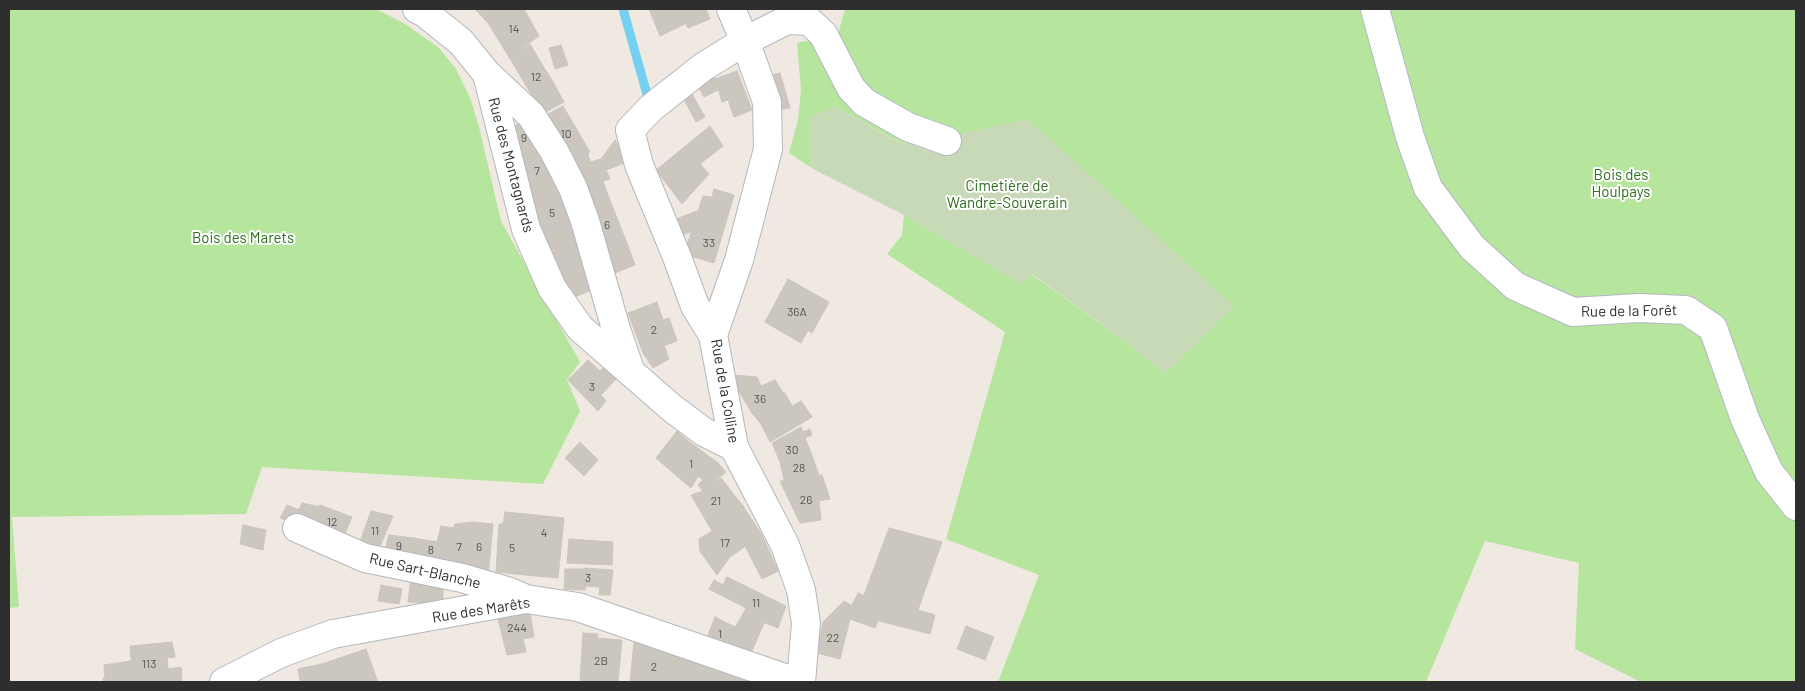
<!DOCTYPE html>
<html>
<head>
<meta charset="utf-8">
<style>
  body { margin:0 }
  #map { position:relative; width:1805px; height:691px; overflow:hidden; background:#efe9e1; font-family:Barlow,sans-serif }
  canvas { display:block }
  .frame { position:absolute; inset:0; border:10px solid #2e2e2e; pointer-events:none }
</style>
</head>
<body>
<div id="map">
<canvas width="1805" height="691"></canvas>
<div class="frame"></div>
</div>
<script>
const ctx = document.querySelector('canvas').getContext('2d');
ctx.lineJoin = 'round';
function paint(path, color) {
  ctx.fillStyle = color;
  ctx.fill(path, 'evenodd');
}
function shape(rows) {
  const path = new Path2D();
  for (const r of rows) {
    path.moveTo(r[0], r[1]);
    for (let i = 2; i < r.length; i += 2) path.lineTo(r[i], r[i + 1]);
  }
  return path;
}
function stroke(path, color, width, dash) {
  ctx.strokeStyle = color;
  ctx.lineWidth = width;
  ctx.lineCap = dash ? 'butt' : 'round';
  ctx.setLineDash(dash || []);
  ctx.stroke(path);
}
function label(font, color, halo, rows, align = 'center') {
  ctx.font = font + ' Barlow,sans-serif';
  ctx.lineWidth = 4;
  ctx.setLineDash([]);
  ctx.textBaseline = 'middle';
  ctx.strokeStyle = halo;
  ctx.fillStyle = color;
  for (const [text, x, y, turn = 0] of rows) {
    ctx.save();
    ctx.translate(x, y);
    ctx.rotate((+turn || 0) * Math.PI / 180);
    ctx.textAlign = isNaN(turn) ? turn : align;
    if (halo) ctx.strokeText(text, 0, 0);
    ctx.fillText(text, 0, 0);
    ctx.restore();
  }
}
paint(shape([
  [9,9,376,9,407,25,439,48,456,69,471,100,479,127,501,221,580,362,567,380,580,411,543,484,262,467,246,514,12,517,19,607,9,608],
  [845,9,1796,9,1796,682,1641,682,1575,649,1579,563,1485,541,1426,682,998,682,1039,575,946,539,1005,332,887,254,902,235,904,215,1022,284,1031,274,1129,344,1165,374,941,146,899,142,835,107,809,147,813,169,789,153,798,120,801,90,797,43,838,34]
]), '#b6e59e');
paint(shape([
  [835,107,898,142,941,146,953,135,1028,119,1234,306,1165,374,1129,344,1032,274,1022,285,904,215,813,169,809,147,809,117]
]), '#c8d9b8');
stroke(shape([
  [623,9,650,105]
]), '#75cff0', 9);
const building = shape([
  [475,9,510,9,488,23,475,9],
  [509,9,524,9,539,36,509,57,488,23,509,9],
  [649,9,678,9,685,24,660,36,649,9],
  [678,9,706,9,710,19,688,28,678,9],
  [530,44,540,61,518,72,509,57,530,44],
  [561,45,568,65,555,69,549,48,561,45],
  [540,61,553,82,531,94,518,72,540,61],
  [712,71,718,90,704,97,695,81,712,71],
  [737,71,752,110,734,117,728,100,722,102,715,79,737,71],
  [780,73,790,108,777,110,766,76,780,73],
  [553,82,564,102,542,114,531,94,553,82],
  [687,85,705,117,696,122,679,90,687,85],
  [563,106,590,152,569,164,543,117,563,106],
  [525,121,543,147,516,157,509,128,525,121],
  [710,126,723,146,700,164,709,174,682,204,656,170,710,126],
  [615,140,627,162,606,170,601,159,615,140],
  [543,147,558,186,529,199,516,157,543,147],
  [588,153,590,162,574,173,569,164,588,153],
  [601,159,610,179,603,181,608,195,587,205,574,173,590,162,601,159],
  [558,186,578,232,545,247,529,199,558,186],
  [714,189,734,195,714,263,684,254,703,196,712,197,714,189],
  [608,195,628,246,604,255,587,205,608,195],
  [697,211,692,231,678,237,671,221,697,211],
  [578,232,596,288,572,298,545,247,578,232],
  [628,246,635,265,612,274,604,255,628,246],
  [788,279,829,302,812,333,808,330,801,343,765,322,788,279],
  [657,302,663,320,669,318,677,341,643,353,628,313,657,302],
  [664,345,669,359,653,368,643,353,664,345],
  [588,360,600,371,604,367,616,379,601,395,606,401,598,411,568,380,588,360],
  [733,375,757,377,761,386,741,395,731,376,733,375],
  [775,380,784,394,752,413,741,395,775,380],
  [785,393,792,406,761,424,752,413,785,393],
  [801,401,812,417,770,442,761,424,801,401],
  [801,427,803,432,810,429,812,435,805,438,813,458,780,462,772,443,801,427],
  [677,431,687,440,664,465,656,458,677,431],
  [687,440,718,463,703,480,698,476,691,488,664,465,687,440],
  [580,442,598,460,584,476,565,458,580,442],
  [813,458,819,475,784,480,780,462,813,458],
  [718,463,726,472,703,491,698,485,718,463],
  [822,475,830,499,819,501,821,520,800,523,780,481,822,475],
  [721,478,743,506,729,519,727,517,712,531,691,495,703,491,721,478],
  [302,503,320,507,313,527,294,524,280,518,287,505,299,510,302,503],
  [320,505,352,517,343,538,313,527,320,505],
  [743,506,762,535,730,557,717,575,700,551,699,539,712,531,727,517,729,519,743,506],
  [371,511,393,516,377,553,358,547,371,511],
  [505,512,526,514,525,575,496,572,499,524,503,524,505,512],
  [526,514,564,518,558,578,525,575,526,514],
  [473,522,464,571,446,565,455,524,473,522],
  [473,522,493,524,488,578,464,571,473,522],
  [243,525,266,530,263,550,240,544,243,525],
  [441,526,454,528,446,565,410,558,414,538,437,542,441,526],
  [889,528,942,542,918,610,885,605,864,595,889,528],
  [389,535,414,538,410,558,384,553,389,535],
  [762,535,778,571,762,579,745,546,762,535],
  [569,539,613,542,612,565,567,563,569,539],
  [585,568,613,570,610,595,599,595,600,587,586,586,585,590,564,589,565,569,584,569,585,568],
  [727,577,786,606,778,628,743,614,746,608,709,589,714,580,723,585,727,577],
  [411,578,443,582,443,603,408,602,411,578],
  [381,585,402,589,399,604,378,601,381,585],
  [858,593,885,605,875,628,850,619,858,609,852,605,858,593],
  [844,601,858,609,850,619,840,659,817,653,823,622,844,601],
  [885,605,918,610,935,615,930,634,879,621,885,605],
  [530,612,534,637,523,639,526,652,507,655,498,619,530,612],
  [743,614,764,623,752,651,728,646,735,627,743,614],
  [715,617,735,627,728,646,706,641,715,617],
  [966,626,994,637,985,660,957,649,966,626],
  [583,633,598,634,597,638,622,640,618,682,580,682,583,633],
  [172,642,175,657,167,658,168,669,181,667,182,682,133,682,130,646,172,642],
  [634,642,677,652,674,682,630,682,634,642],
  [366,649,378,682,325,682,322,664,366,649],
  [677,652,736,671,733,682,674,682,677,652],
  [131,661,133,682,104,682,103,678,105,678,104,665,131,661],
  [322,664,325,682,300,682,298,669,322,664],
  [736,671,766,682,733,682,736,671]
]);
paint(building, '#cbc7bf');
stroke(building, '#cbc5ba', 1);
const minor = shape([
  [417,9,425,13,461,42,487,74,526,229,552,288,580,328,673,409,704,432,734,447],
  [731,9,745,41,767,102,768,149,739,260,713,335,734,447,785,545,801,590,806,623,801,682],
  [487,74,531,115,554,151,573,188,585,221,616,329,630,370],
  [713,335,695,306,677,257,639,165,630,130,651,108,703,67,745,41,787,20,809,21,823,34,851,88,864,102,908,127,947,141],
  [297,528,365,558,462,578,510,592,526,599],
  [224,682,281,653,333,634,526,599,578,607,796,682]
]);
const secondary = shape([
  [1375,9,1410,137,1428,188,1472,247,1515,286,1573,312,1639,308,1686,310,1713,328,1745,419,1769,472,1796,506]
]);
stroke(minor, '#b4b7c1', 30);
stroke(secondary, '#b4b7c1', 30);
stroke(minor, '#fff', 28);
stroke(secondary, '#fff', 28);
label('12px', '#555452', null, [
  ["14",514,29],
  ["12",536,77],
  ["10",566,134],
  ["9",524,138],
  ["7",537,171],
  ["5",552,213],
  ["6",607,225],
  ["33",709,243],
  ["36A",797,312],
  ["2",654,330],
  ["3",592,387],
  ["36",760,399],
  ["30",792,450],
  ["1",691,464],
  ["28",799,468],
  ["26",806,500],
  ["21",716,501],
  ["12",332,522],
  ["11",375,531],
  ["4",544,533],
  ["17",725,543],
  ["9",399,546],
  ["7",459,547],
  ["6",479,547],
  ["5",512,548],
  ["8",431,550],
  ["3",588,578],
  ["11",756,603],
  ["244",517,628],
  ["1",720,634],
  ["22",833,638],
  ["2B",601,661],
  ["113",149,664],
  ["2",654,667]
]);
label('15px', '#2e2e2e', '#fff', [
  ["Rue des Montagnards",511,165,75],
  ["Rue de la Forêt",1629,311,-1],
  ["Rue de la Colline",725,391,80],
  ["Rue Sart-Blanche",425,571,13],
  ["Rue des Marêts",481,610,-9]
]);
label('15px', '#2c6e1b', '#fff', [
  ["Bois des",1621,175],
  ["Houlpays",1621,192],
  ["Cimetière de",1007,186],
  ["Wandre-Souverain",1007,203],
  ["Bois des Marets",243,238]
]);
</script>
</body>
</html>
